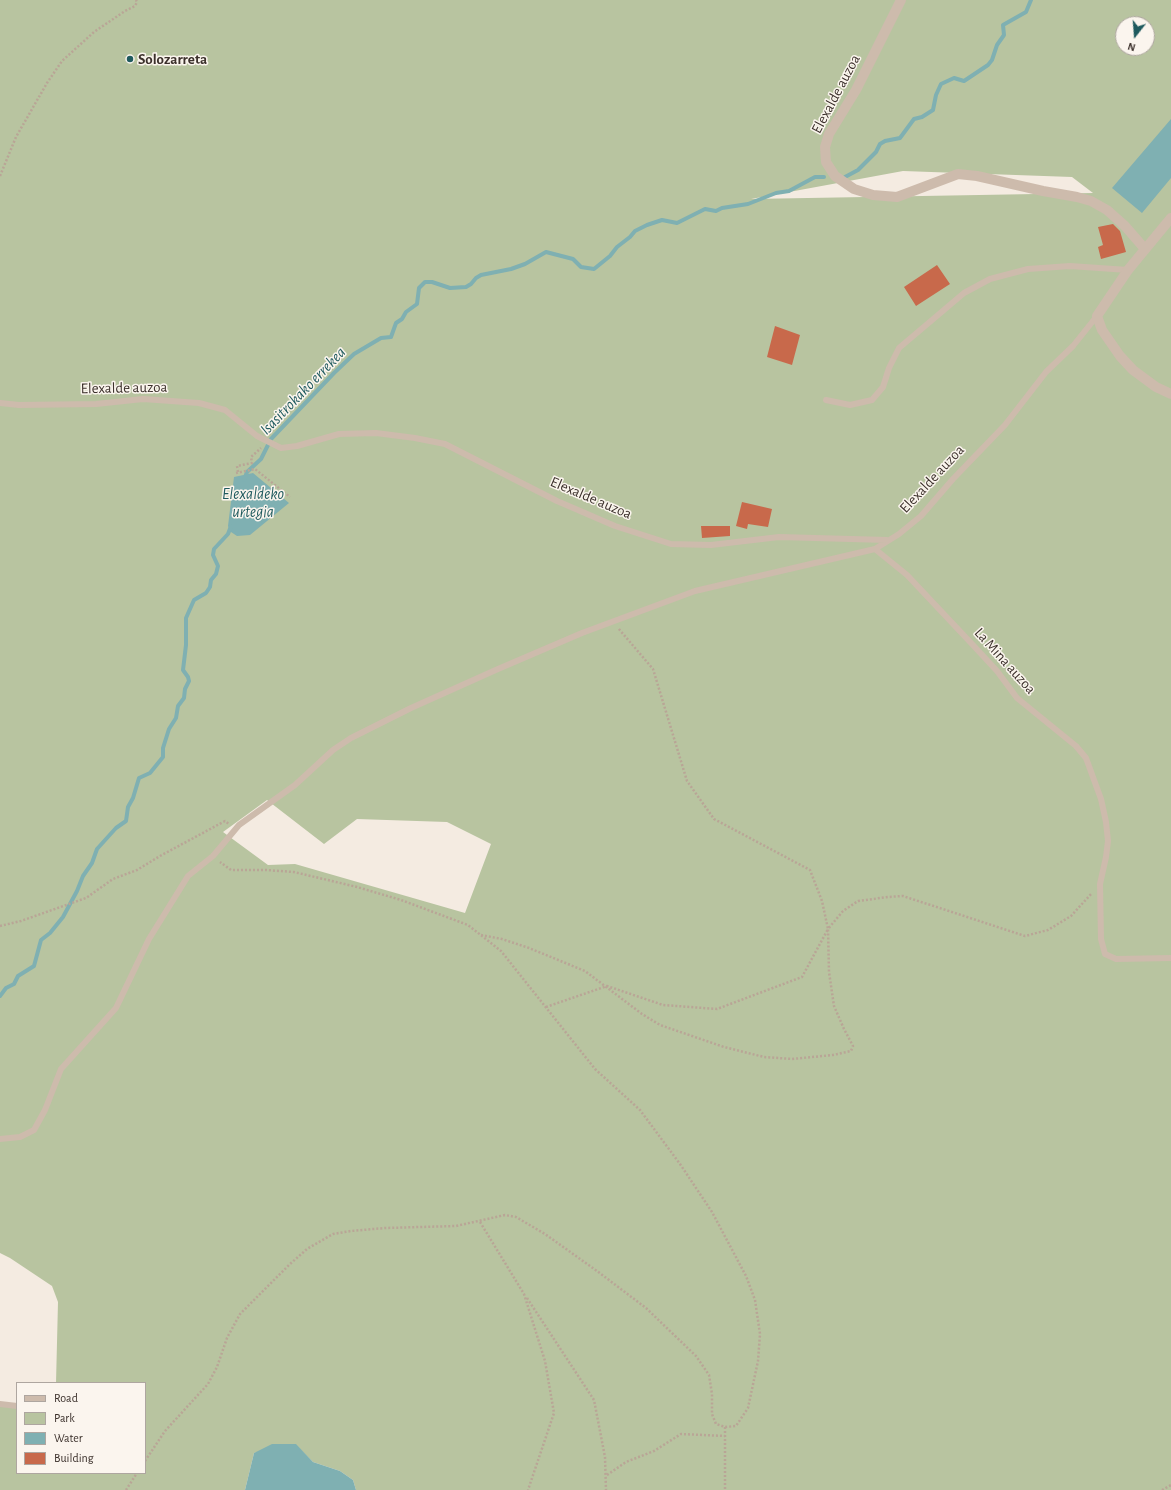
<!DOCTYPE html>
<html>
<head>
<meta charset="utf-8">
<style>
  body { margin:0 }
  #map { position:relative; width:1171px; height:1490px; overflow:hidden; background:#f4ebe1; font-family:"Alegreya Sans",sans-serif }
  canvas { display:block }
  .legend { position:absolute; left:16px; top:1382px; width:130px; height:92px; box-sizing:border-box; background:#fbf5ee; border:1px solid #aea6a0; margin:0; padding:5px 7px; list-style:none; font-size:12px; color:#3b302b }
  .legend li { display:flex; align-items:center; gap:8px; height:20px }
  .legend b { width:20px; border:1px solid #aea6a0 }
  .north { position:absolute; left:1115px; top:16px; width:40px; height:40px; box-sizing:border-box; background:#fbf5ee; border:1px solid #aea6a0; border-radius:50%; rotate:197deg; font-size:11px; font-weight:700; line-height:16px; text-align:center; color:#3b302b }
  .north::after { content:''; display:block; margin:auto; width:14px; height:18px; background:#1f5a5e; clip-path:polygon(50% 0,100% 100%,50% 72%,0 100%) }
</style>
</head>
<body>
<div id="map">
<canvas width="1171" height="1490"></canvas>
<ul class="legend">
<li><b style="height:5px;background:#cdbbac"></b>Road</li>
<li><b style="height:11px;background:#b8c4a0"></b>Park</li>
<li><b style="height:11px;background:#7fb0b2"></b>Water</li>
<li><b style="height:11px;background:#c8694b"></b>Building</li>
</ul>
<div class="north">N</div>
</div>
<script>
const ctx = document.querySelector('canvas').getContext('2d');
ctx.lineJoin = 'round';
function paint(path, color) {
  ctx.fillStyle = color;
  ctx.fill(path, 'evenodd');
}
function shape(rows) {
  const path = new Path2D();
  for (const r of rows) {
    path.moveTo(r[0], r[1]);
    for (let i = 2; i < r.length; i += 2) path.lineTo(r[i], r[i + 1]);
  }
  return path;
}
function stroke(path, color, width, dash) {
  ctx.strokeStyle = color;
  ctx.lineWidth = width;
  ctx.lineCap = dash ? 'butt' : 'round';
  ctx.setLineDash(dash || []);
  ctx.stroke(path);
}
function label(font, color, halo, rows, align = 'center') {
  ctx.font = font + ' "Alegreya Sans",sans-serif';
  ctx.lineWidth = 3;
  ctx.setLineDash([]);
  ctx.textBaseline = 'middle';
  ctx.strokeStyle = halo;
  ctx.fillStyle = color;
  for (const [text, x, y, turn = 0] of rows) {
    ctx.save();
    ctx.translate(x, y);
    ctx.rotate((+turn || 0) * Math.PI / 180);
    ctx.textAlign = isNaN(turn) ? turn : align;
    if (halo) ctx.strokeText(text, 0, 0);
    ctx.fillText(text, 0, 0);
    ctx.restore();
  }
}
paint(shape([
  [0,0,1171,0,1171,1490,356,1490,353,1480,340,1471,313,1462,295,1444,254,1453,245,1490,0,1490,0,1404,17,1403,17,1473,145,1473,145,1383,56,1383,58,1302,52,1286,10,1258,0,1253],
  [1123,24,1147,24,1147,48,1123,48],
  [903,171,1072,177,1093,193,751,199],
  [267,800,324,844,357,819,447,822,491,844,465,913,295,864,268,865,223,832]
]), '#b8c4a0');
paint(shape([
  [1171,119,1171,178,1142,213,1112,188],
  [253,473,289,503,250,535,237,536,231,532,228,526,234,477],
  [272,1444,296,1444,313,1462,340,1471,353,1480,356,1490,245,1490,254,1453]
]), '#7fb0b2');
stroke(shape([
  [845,177,858,170,876,152,880,144,885,141,900,138,914,119,922,117,933,110,936,95,941,84,954,78,964,81,988,65,992,60,997,45,1004,35,1003,25,1026,12,1031,0],
  [244,480,247,472,261,459,271,439,334,373,354,354,381,338,391,337,396,323,402,319,406,312,417,304,419,288,425,282,432,282,450,288,466,287,471,284,476,278,481,275,511,269,525,264,546,252,573,259,581,267,594,269,610,256,617,247,630,237,635,231,647,225,662,220,677,223,705,209,716,211,722,208,748,204,776,193,789,191,815,177,824,177],
  [0,996,6,988,14,984,18,976,34,966,41,940,50,933,63,917,77,891,83,876,92,863,97,849,116,828,126,821,128,807,133,798,139,778,150,773,163,757,163,748,169,729,176,718,178,706,184,698,185,689,189,681,188,677,183,670,186,645,186,618,194,600,206,593,210,587,211,580,216,574,218,566,213,555,214,549,228,534,231,526]
]), '#7fb0b2', 4);
paint(shape([
  [1113,224,1120,231,1126,252,1101,259,1098,247,1103,245,1098,227],
  [937,265,950,284,916,306,904,287],
  [775,326,800,335,792,365,767,357],
  [742,502,772,509,768,527,748,524,747,529,736,526],
  [701,526,730,526,730,536,702,538]
]), '#c8694b');
stroke(shape([
  [0,176,16,137,47,83,62,61,94,32,125,11,135,6,137,2,136,0],
  [238,472,237,466,252,463,251,457,261,448],
  [236,473,255,469,290,497],
  [0,926,21,921,86,898,113,879,137,870,160,856,225,821,229,824],
  [481,935,502,939,529,948,585,971,642,1014,660,1025,724,1047,764,1057,792,1059,833,1055,851,1051,853,1046,844,1029,834,1006,829,972,828,929,843,911,858,901,888,897,903,896,1025,936,1048,930,1071,916,1092,893],
  [546,1007,607,986,663,1005,717,1009,802,977,828,929,822,901,810,870,714,819,687,781,653,669,618,628],
  [480,1222,524,1294,545,1361,554,1413,528,1490],
  [527,1298,594,1400,605,1457,606,1490],
  [725,1427,725,1490],
  [145,1461,165,1431,208,1384,217,1367,227,1338,240,1314,290,1264,307,1249,333,1234,351,1231,385,1228,456,1226,505,1215,516,1217,545,1234,597,1271,646,1308,696,1356,709,1375,712,1394,712,1414,716,1424,725,1427,736,1426,748,1408,758,1361,760,1334,755,1300,746,1276,712,1212,680,1164,640,1110,595,1069,501,951,468,925,401,900,357,887,294,872,266,870,231,870,220,862],
  [607,1475,626,1462,654,1451,681,1434,725,1436],
  [126,1490,137,1473],
  [1162,1490,1171,1485]
]), '#b9a596', 2.5, [2, 2]);
stroke(shape([
  [1097,316,1073,346,1046,372,1005,425,953,479,921,516,899,534,875,549,907,575,972,644,997,671,1017,698,1076,746,1086,758,1101,799,1106,822,1108,841,1106,857,1100,884,1101,939,1105,954,1116,959,1171,958],
  [826,400,850,405,872,400,883,387,889,368,899,348,964,293,990,279,1028,269,1070,266,1128,270],
  [0,403,19,405,96,404,143,399,199,403,225,410,257,436,281,448,297,446,339,434,376,433,415,438,445,444,557,501,615,526,671,544,711,545,779,537,887,540],
  [0,1139,20,1137,34,1130,45,1110,61,1069,116,1008,149,939,188,876,213,856,239,825,295,785,333,750,351,738,411,708,498,669,582,633,695,591,875,549],
  [0,1404,17,1406]
]), '#cdbbac', 6);
stroke(shape([
  [901,0,856,90,829,134,825,147,826,162,835,176,854,189,873,195,897,197,958,174,977,176,1043,191,1077,197,1091,201,1107,210,1125,226,1145,249],
  [1171,218,1128,270,1097,316,1102,330,1120,356,1133,370,1156,387,1171,394]
]), '#cdbbac', 10);
for (const [x, y, r, color] of [
  [130,59,4,"#1f5a5e"]
]) {
  const dot = new Path2D();
  dot.arc(x, y, r, 0, 2 * Math.PI);
  ctx.fillStyle = color;
  ctx.fill(dot);
  stroke(dot, '#fbf5ee', 1.5);
}
label('bold 15px', '#3b302b', '#fbf5ee', [
  ["Solozarreta",138,59]
], 'left');
label('15px', '#3b302b', '#fbf5ee', [
  ["Elexalde auzoa",836,94,-62],
  ["Elexalde auzoa",124,388,-1],
  ["Elexalde auzoa",932,479,-47],
  ["Elexalde auzoa",591,498,23],
  ["La Mina auzoa",1005,661,48]
]);
label('italic 16px', '#1f5a5e', '#fbf5ee', [
  ["Isasitrokako errekea",303,391,-46],
  ["Elexaldeko",253,494],
  ["urtegia",253,512]
]);
</script>
</body>
</html>
